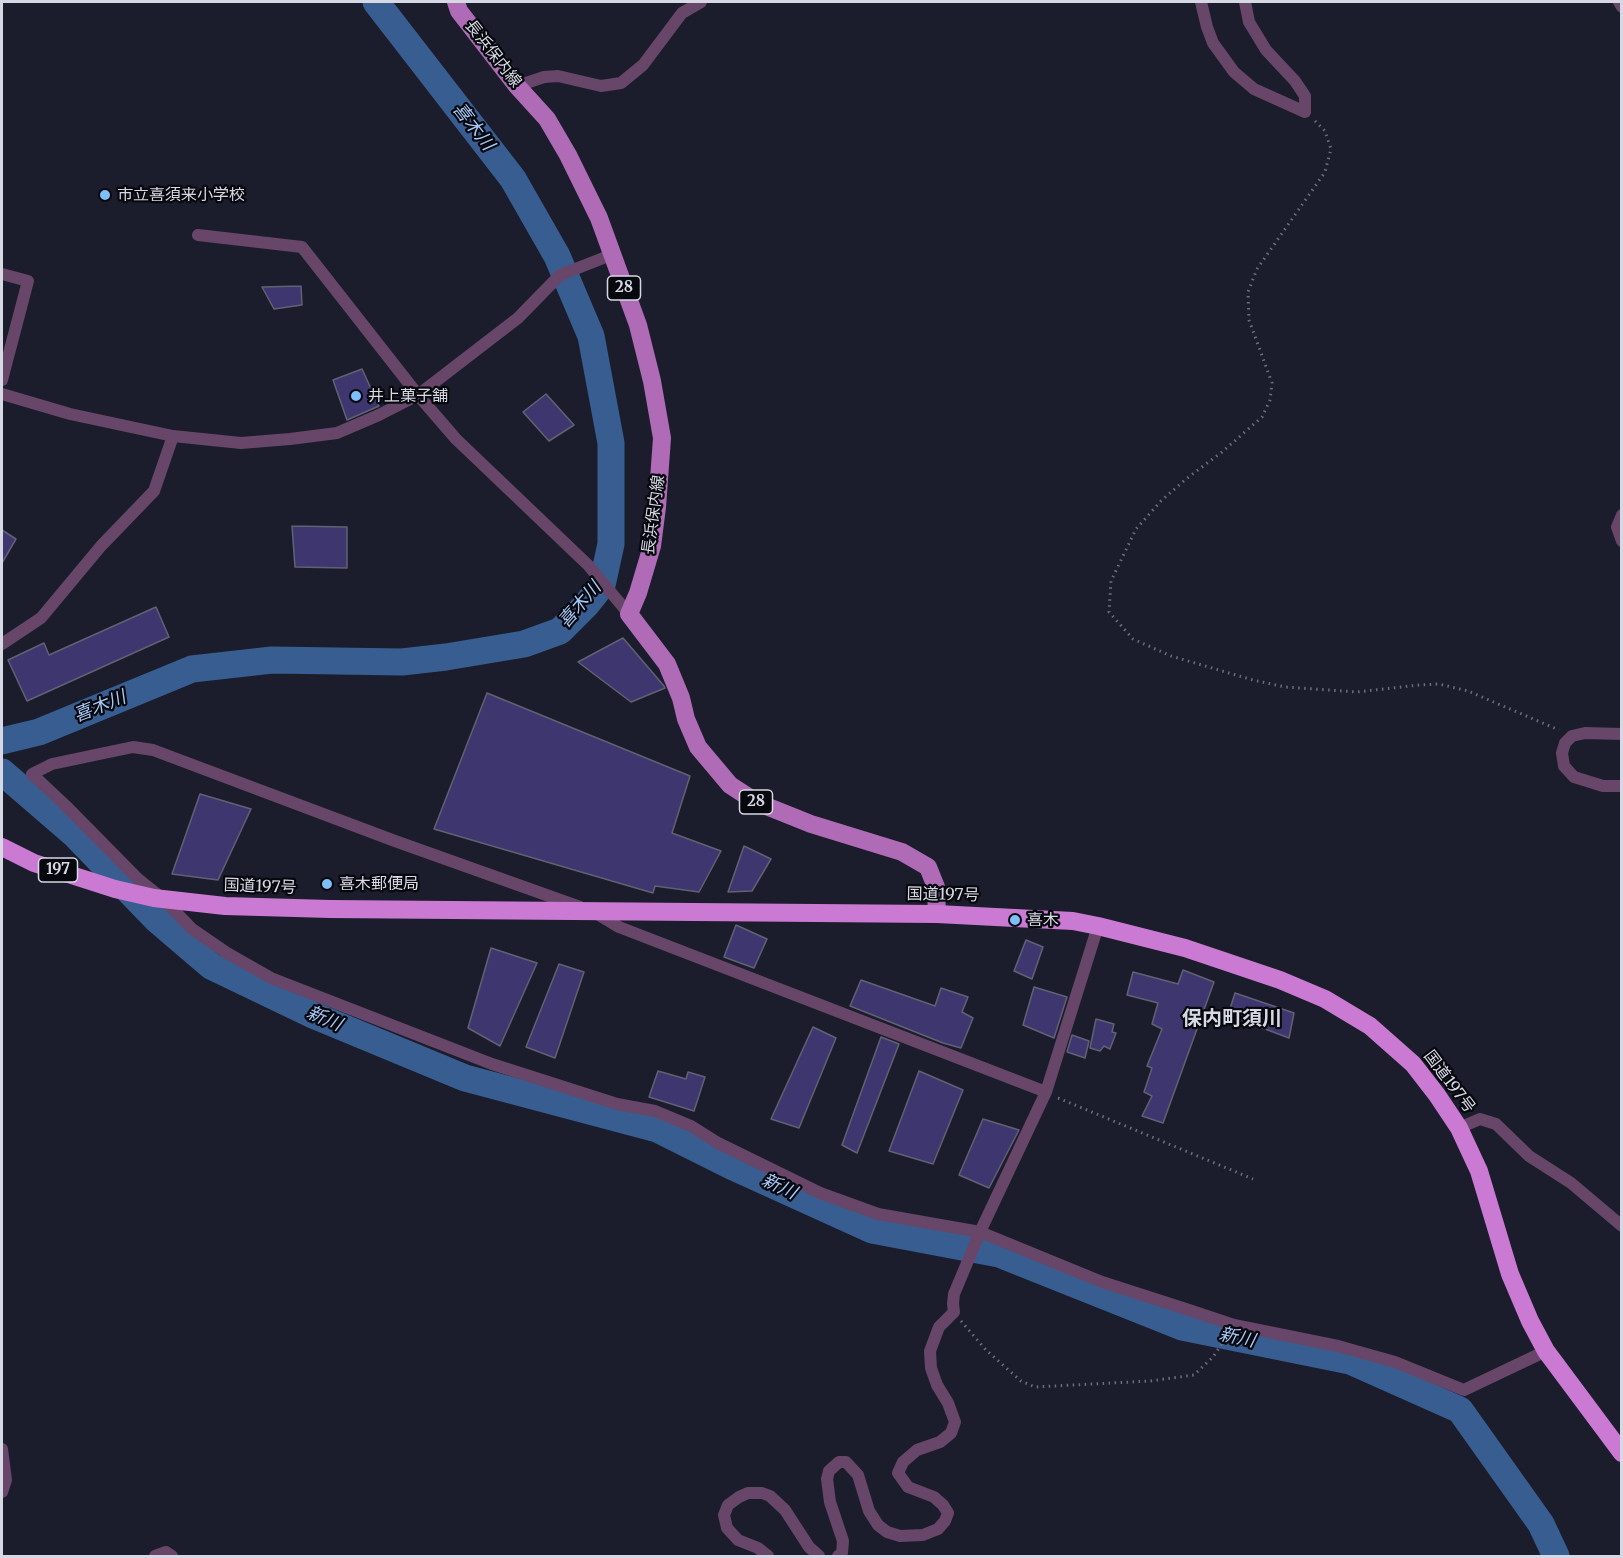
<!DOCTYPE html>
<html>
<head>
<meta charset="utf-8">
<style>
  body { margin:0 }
  #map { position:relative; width:1623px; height:1558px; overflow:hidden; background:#1b1d2c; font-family:Merriweather,serif }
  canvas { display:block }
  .frame { position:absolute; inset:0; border:3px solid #d6d9e3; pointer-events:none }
</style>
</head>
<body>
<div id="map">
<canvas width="1623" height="1558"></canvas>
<div class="frame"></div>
</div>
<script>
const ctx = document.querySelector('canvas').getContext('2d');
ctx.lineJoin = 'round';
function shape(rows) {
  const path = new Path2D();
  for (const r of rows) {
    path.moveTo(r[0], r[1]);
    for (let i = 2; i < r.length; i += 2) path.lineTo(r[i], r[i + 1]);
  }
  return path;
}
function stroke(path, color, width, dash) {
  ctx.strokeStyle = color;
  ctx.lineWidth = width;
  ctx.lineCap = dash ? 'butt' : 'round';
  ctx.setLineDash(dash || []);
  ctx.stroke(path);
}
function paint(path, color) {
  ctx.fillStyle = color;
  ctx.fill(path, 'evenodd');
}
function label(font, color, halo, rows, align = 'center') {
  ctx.font = font + ' Merriweather,"Noto Sans JP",serif';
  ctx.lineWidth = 4.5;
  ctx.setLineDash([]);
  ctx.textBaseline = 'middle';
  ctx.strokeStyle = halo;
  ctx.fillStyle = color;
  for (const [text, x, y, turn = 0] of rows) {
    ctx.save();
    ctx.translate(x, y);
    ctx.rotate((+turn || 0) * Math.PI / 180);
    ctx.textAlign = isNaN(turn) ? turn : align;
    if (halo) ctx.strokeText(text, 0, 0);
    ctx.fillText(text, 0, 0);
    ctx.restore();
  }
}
stroke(shape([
  [2,741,39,732,192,669,272,660,402,662,446,657,524,644,560,631,586,605,602,585,611,544,611,443,591,336,557,256,513,179,376,2],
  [2,772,74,834,156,919,211,966,313,1015,465,1078,657,1129,731,1166,872,1230,999,1254,1182,1327,1350,1361,1460,1410,1541,1524,1556,1556]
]), '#385e91', 27);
const building = shape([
  [301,286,302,305,274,309,262,287,301,286],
  [362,369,379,406,347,420,333,380,362,369],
  [546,394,574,425,549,441,523,412,546,394],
  [292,526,347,527,347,568,295,567,292,526],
  [2,530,16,539,2,563,2,530],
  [156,607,169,637,27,701,8,660,44,643,49,655,156,607],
  [623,638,664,686,665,688,631,702,578,662,623,638],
  [487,693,690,776,672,833,721,851,699,892,655,886,653,893,434,829,487,693],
  [200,794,251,809,218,880,172,874,200,794],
  [744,846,771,859,752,891,728,892,744,846],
  [736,925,767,939,754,968,724,957,736,925],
  [1026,940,1043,947,1032,979,1014,971,1026,940],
  [491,948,537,963,500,1046,468,1028,491,948],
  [559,964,584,972,555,1058,526,1047,559,964],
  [1183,970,1214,982,1163,1123,1142,1116,1152,1096,1144,1092,1152,1068,1147,1066,1162,1029,1152,1024,1158,1003,1127,995,1133,972,1178,984,1183,970],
  [861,980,935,1006,941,988,968,997,962,1012,973,1018,961,1048,943,1043,850,1006,861,980],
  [1034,987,1067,997,1054,1038,1023,1025,1034,987],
  [1235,993,1294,1013,1289,1038,1228,1015,1235,993],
  [1096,1019,1114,1024,1112,1032,1116,1033,1110,1049,1104,1046,1100,1051,1090,1048,1096,1019],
  [813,1027,836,1038,799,1128,771,1119,813,1027],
  [1072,1035,1089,1041,1085,1058,1067,1052,1072,1035],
  [881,1037,899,1044,857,1153,842,1145,881,1037],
  [658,1071,686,1079,688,1072,705,1077,694,1111,649,1097,658,1071],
  [919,1071,963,1090,933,1164,889,1151,919,1071],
  [983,1119,1019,1130,989,1188,959,1175,983,1119]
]);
paint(building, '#3e366f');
stroke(building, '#626173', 1.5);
stroke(shape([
  [1315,121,1325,131,1331,149,1325,172,1257,269,1248,292,1249,320,1272,383,1270,400,1262,417,1222,452,1186,479,1161,501,1136,529,1111,581,1109,612,1133,639,1171,656,1253,680,1285,687,1357,692,1419,685,1439,684,1468,691,1559,730],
  [1058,1098,1253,1179],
  [961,1321,986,1350,1021,1381,1035,1387,1150,1381,1194,1375,1213,1357,1227,1336]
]), '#6c6f7b', 3, [1.5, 4.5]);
stroke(shape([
  [1201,2,1207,27,1213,43,1234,72,1254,89,1305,112,1305,96,1295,81,1266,50,1249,22,1245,2],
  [1619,2,1622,7],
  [517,86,544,77,558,76,601,86,621,83,643,65,682,13,701,2],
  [198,235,302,247,418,395,518,318,560,275,611,255],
  [2,274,28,281,2,380],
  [2,394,70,414,173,436,241,443,290,439,337,433,379,415,418,395,456,439,588,565,629,614],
  [1622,515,1617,527,1622,541],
  [2,644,41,618,101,546,154,491,173,436],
  [1622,734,1585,733,1572,736,1565,743,1562,753,1564,766,1574,777,1603,786,1622,786],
  [580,907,395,841,153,750,133,747,52,764,32,774,65,805,138,879,163,899,192,929,227,953,271,978,492,1064,617,1104,655,1111,691,1126,718,1143,820,1193,878,1214,980,1232,1102,1282,1189,1310,1234,1325,1338,1346,1395,1362,1464,1390,1546,1351],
  [596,913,619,927,1046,1092],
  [1459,1128,1480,1119,1496,1124,1529,1156,1571,1183,1622,1226],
  [2,1449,6,1480,2,1492],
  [155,1556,166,1552,172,1556],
  [768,1556,758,1548,738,1540,727,1528,724,1515,728,1505,739,1497,748,1493,762,1493,770,1496,785,1510,809,1547,819,1556],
  [838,1556,842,1553,843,1541,830,1502,827,1479,829,1471,839,1462,846,1462,858,1475,869,1511,878,1525,887,1532,900,1536,923,1535,938,1529,945,1521,948,1513,943,1505,934,1497,908,1487,898,1473,903,1462,917,1450,940,1442,951,1433,955,1422,948,1403,937,1385,931,1368,930,1351,939,1327,954,1312,953,1304,954,1294,980,1232,1046,1092,1098,926]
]), '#674669', 12);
stroke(shape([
  [456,2,459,11,517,86,547,119,568,155,599,218,638,325,652,381,662,438,657,507,652,546,638,593,629,614,667,664,681,698,686,719,698,747,730,785,756,802,811,824,902,852,928,867,936,887,937,914]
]), '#af6bb5', 18);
stroke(shape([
  [2,847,34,863,115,889,154,898,225,906,330,909,937,914,1073,921,1098,926,1185,948,1280,980,1325,999,1370,1026,1413,1064,1437,1095,1459,1128,1479,1171,1510,1274,1530,1321,1546,1351,1622,1453]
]), '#cb7ad4', 18);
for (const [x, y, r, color] of [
  [105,195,6,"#7ebef9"],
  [356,396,6,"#7ebef9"],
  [327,884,6,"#7ebef9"],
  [1015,920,6,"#7ebef9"]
]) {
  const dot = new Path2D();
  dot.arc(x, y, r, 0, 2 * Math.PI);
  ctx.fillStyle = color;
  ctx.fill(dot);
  stroke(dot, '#07080e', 2);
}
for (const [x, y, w] of [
  [624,288,33],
  [756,802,33],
  [58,870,39]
]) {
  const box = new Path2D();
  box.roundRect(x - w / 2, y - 12, w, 24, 4.5);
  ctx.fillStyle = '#07080e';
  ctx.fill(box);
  stroke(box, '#d6d9e3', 1.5);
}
label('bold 15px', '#d6d9e3', null, [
  ["28",624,288],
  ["28",756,802],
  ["197",58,870]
]);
label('16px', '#d6d9e3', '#07080e', [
  ["長浜保内線",493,54,52],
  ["長浜保内線",654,515,-82],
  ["国道197号",260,887,2],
  ["国道197号",943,895,1],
  ["国道197号",1449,1082,53]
]);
label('16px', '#d6d9e3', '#07080e', [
  ["市立喜須来小学校",117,195],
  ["井上菓子舗",368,396],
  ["喜木郵便局",339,884],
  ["喜木",1027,920]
], 'left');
label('italic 18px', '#a7c9f7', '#07080e', [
  ["喜木川",473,127,52],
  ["喜木川",580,605,-49],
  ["喜木川",100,707,-22],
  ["新川",324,1019,23],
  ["新川",779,1187,25],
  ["新川",1237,1338,12]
]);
label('bold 20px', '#d6d9e3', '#07080e', [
  ["保内町須川",1232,1019]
]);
</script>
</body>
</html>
